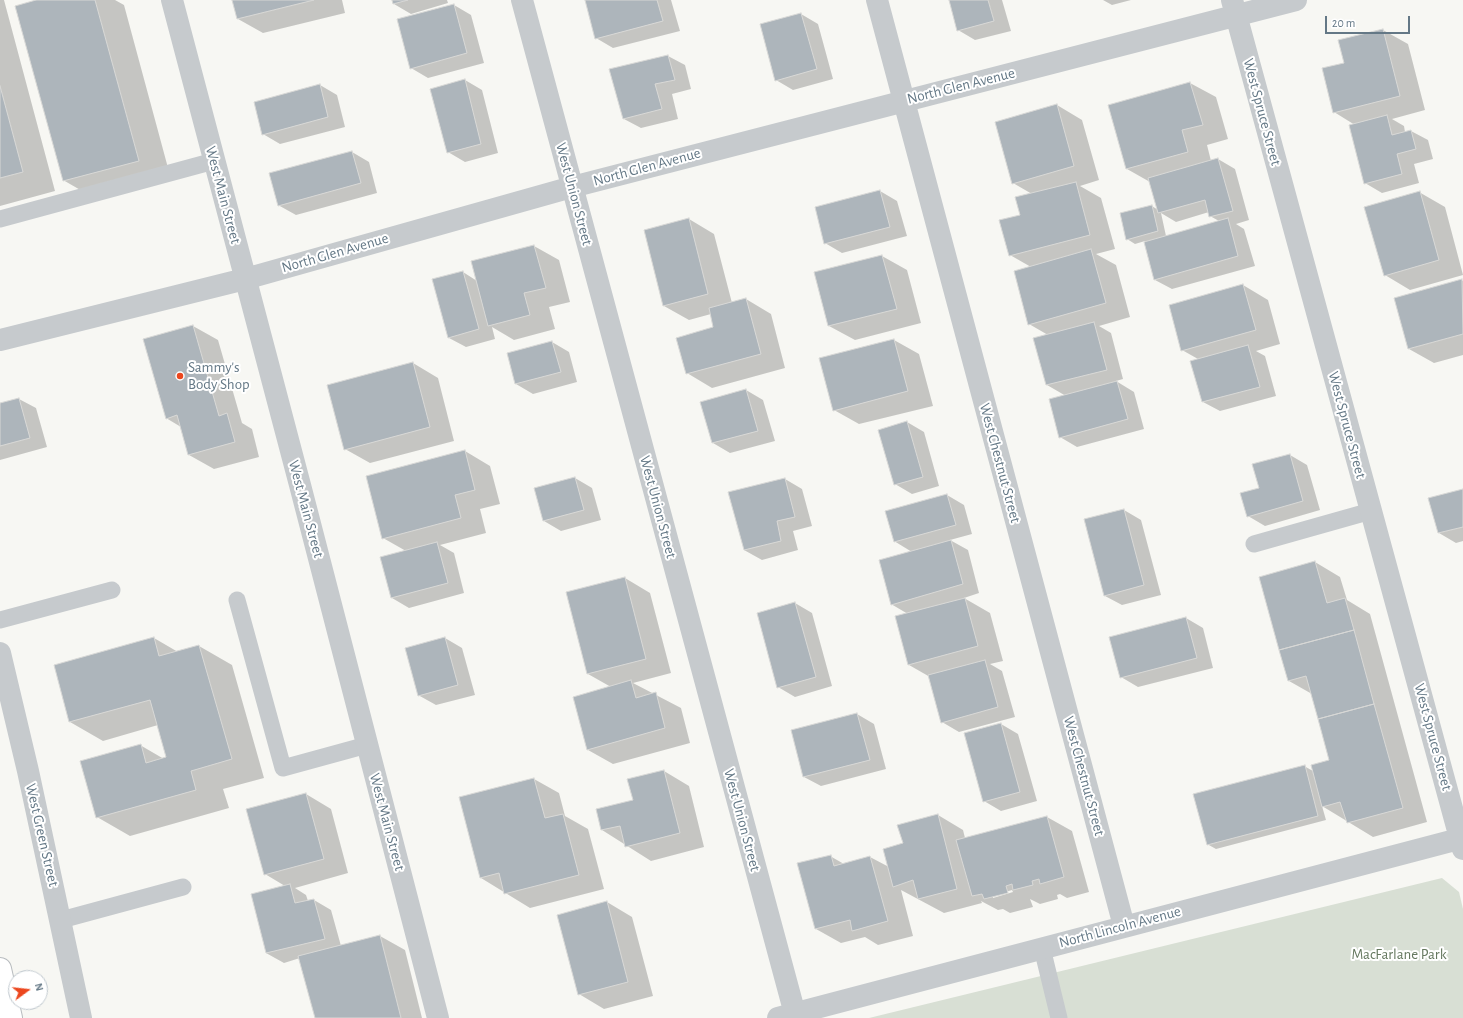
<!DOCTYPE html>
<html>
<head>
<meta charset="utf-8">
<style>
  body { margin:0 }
  #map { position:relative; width:1463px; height:1018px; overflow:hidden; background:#f7f7f3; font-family:"Alegreya Sans",sans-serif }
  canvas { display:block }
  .north { position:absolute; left:8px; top:970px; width:40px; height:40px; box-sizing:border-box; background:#fff; border:1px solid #c1c9cf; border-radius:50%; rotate:75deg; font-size:11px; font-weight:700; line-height:16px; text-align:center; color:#647886 }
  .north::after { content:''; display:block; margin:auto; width:14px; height:18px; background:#ec471e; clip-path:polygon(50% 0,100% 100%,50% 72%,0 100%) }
  .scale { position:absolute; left:1325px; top:16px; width:85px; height:18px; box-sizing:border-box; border:2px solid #647886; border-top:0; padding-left:5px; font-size:12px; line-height:14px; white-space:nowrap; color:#647886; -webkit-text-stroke:3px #fff; paint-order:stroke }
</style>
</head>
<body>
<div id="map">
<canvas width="1463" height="1018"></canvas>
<div class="north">N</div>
<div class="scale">20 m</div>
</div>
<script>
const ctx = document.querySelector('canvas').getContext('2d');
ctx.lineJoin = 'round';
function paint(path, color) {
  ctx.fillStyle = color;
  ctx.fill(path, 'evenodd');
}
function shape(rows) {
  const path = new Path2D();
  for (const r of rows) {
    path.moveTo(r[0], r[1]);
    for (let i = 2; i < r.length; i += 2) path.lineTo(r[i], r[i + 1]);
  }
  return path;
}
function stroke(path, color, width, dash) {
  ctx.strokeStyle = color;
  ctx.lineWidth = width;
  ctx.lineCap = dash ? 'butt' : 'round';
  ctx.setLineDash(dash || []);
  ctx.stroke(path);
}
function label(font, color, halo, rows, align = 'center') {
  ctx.font = font + ' "Alegreya Sans",sans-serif';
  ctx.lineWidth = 4;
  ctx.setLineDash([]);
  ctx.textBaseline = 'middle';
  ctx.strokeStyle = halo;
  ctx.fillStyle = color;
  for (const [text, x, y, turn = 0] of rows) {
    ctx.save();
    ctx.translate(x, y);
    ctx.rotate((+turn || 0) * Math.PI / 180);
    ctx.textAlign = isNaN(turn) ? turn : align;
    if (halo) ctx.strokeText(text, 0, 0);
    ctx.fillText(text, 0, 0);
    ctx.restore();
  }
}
paint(shape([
  [1442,878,1459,892,1463,909,1463,1018,869,1018]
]), '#d8dfd4');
paint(shape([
  [0,0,4,0,55,191,0,206],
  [40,0,115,0,124,5,171,179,96,199,63,180],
  [233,0,342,0,345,13,263,33,238,19],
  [393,0,447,0,448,3,411,14,394,4],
  [586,0,671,0,680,31,613,48,596,38],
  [950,0,1002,0,1011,31,975,40,958,30],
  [1103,0,1131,0,1112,5],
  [454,5,471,15,484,63,428,78,411,68],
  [801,14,818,24,833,79,793,90,776,80],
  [1383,30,1408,44,1425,110,1392,119,1404,126,1405,132,1411,131,1428,140,1433,159,1414,164,1419,183,1382,193,1365,183,1355,125,1334,112,1345,64],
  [668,56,685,65,691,89,672,94,678,119,641,128,624,119],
  [465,80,482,90,498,153,465,162,448,152],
  [1190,83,1216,97,1228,139,1207,145,1211,161,1218,159,1235,169,1249,220,1236,224,1244,229,1255,266,1172,289,1155,280,1145,241,1135,244,1127,239,1152,206,1158,210,1150,182,1127,169,1110,106],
  [1209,212,1210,216,1219,221,1166,236,1161,213,1176,222],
  [320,85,337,95,345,127,280,144,263,134],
  [1057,105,1082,120,1099,180,1080,186,1101,198,1115,249,1096,254,1116,265,1130,317,1099,326,1111,333,1123,379,1116,381,1134,392,1144,429,1077,447,1060,437,1066,396,1047,385,1048,335,1029,324,1031,267,1010,255,1021,216,1032,194,1013,183],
  [352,152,369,162,377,193,296,215,278,205],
  [880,191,897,201,907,236,842,253,825,243],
  [1419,192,1445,207,1463,275,1410,290,1385,275],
  [689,219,714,234,732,303,746,299,771,314,785,368,712,388,687,373,715,328,711,314,689,320,664,306],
  [534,246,559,260,570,302,549,307,555,329,514,340,492,327,495,339,466,347,449,338,463,272,477,281],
  [882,256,907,270,921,323,855,340,829,326],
  [1461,280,1463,281,1463,355,1434,363,1409,349,1396,299],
  [1243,285,1268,300,1280,344,1256,351,1265,356,1276,396,1220,411,1203,402,1198,359,1182,350],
  [193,326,218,340,242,423,252,429,259,457,214,469,189,455,181,427,166,418],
  [894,340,919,354,933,406,859,424,834,410],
  [552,342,569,352,577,382,533,394,516,384],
  [413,363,438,378,454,441,370,463,345,449],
  [746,390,763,400,775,441,730,453,713,443,702,403],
  [19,399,36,408,47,447,0,460,0,404],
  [907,422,924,432,939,486,912,494,895,484],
  [465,451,490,466,500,504,480,509,486,533,440,545,454,553,464,593,409,608,392,598,406,551,383,538],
  [1290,455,1307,465,1320,510,1265,526,1248,516,1260,489],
  [575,478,592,488,601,520,561,531,544,521,535,489],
  [785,479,802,489,812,526,793,531,798,550,762,560,744,550],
  [1463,490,1463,541,1456,543,1439,533],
  [947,495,964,505,972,534,950,540,968,550,979,593,964,598,990,613,1003,661,990,664,1002,671,1015,717,959,732,942,722,930,677,909,665,908,614,891,604,912,552,894,541],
  [1124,510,1141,520,1161,595,1122,605,1105,596],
  [1315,562,1340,577,1347,600,1370,614,1427,822,1373,837,1322,806,1326,820,1216,849,1207,844,1304,766,1313,771,1330,761,1312,694,1289,681],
  [625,578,650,593,671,673,633,683,681,708,690,743,613,764,588,750,611,687,588,674,567,593],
  [795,603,812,613,832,686,795,697,778,687],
  [1186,618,1203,628,1213,668,1138,687,1121,677],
  [154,638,178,652,199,646,232,665,264,778,223,789,229,808,130,836,97,817,140,745,164,759,167,758,158,725,103,741,70,722,55,666],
  [445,638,462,648,475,695,436,705,418,695,406,649],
  [857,714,874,724,886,769,821,786,804,777],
  [1001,724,1018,734,1037,801,1001,811,984,801],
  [664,771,689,786,704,847,651,861,602,830],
  [534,779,559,793,565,816,588,829,604,889,530,908,481,878],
  [306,794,331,809,348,873,295,888,306,895,308,901,314,900,331,910,341,946,380,936,405,950,422,1018,316,1018,300,958,284,963,266,953,285,886,265,874],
  [938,815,963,830,965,838,1047,817,1072,831,1089,892,1067,898,1060,894,1057,895,1058,899,1040,904,1030,899,1033,907,1010,913,1003,909,998,910,981,901,982,903,944,913,901,890,913,936,878,945,865,937,841,943,816,929,830,856,844,864,870,857,889,867,904,844],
  [1012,890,1013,892,993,898,993,896],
  [607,902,632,917,653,996,604,1009,579,994]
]), '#0003');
const building = shape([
  [36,0,95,0,139,161,63,181,15,6,36,0],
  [232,0,314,0,237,19,232,0],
  [392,0,408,0,393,4,392,0],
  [585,0,657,0,663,21,595,39,585,0],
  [949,0,988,0,994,21,957,31,949,0],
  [454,4,467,53,410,69,397,19,454,4],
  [801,13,817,69,775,81,760,24,801,13],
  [1383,29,1400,96,1333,113,1322,68,1344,63,1338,40,1383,29],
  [668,55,675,80,655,84,662,109,623,119,609,69,668,55],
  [465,79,481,144,447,153,430,89,465,79],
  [1190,82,1203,125,1182,130,1188,152,1126,169,1108,105,1190,82],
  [320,84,328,117,262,135,254,102,320,84],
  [0,86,23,172,0,178,0,86],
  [1057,104,1074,166,1012,184,995,122,1057,104],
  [1387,115,1392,135,1411,130,1416,149,1397,154,1402,174,1364,184,1349,125,1387,115],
  [352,151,361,183,278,206,269,173,352,151],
  [1218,158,1233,211,1209,217,1205,200,1158,213,1148,178,1218,158],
  [1076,182,1090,235,1009,256,999,220,1020,215,1015,197,1076,182],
  [880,190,890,227,824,244,815,207,880,190],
  [1420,191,1439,260,1384,276,1364,207,1420,191],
  [1152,205,1158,231,1126,240,1120,213,1152,205],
  [689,218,708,294,663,306,644,230,689,218],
  [1228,218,1238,256,1154,280,1144,242,1228,218],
  [534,245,546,288,524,293,530,315,488,326,471,261,534,245],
  [1091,249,1106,303,1028,325,1014,271,1091,249],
  [882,255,897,309,828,326,814,272,882,255],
  [463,271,479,329,448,338,432,279,463,271],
  [1462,279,1463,334,1408,349,1394,298,1462,279],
  [1243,284,1256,330,1181,351,1169,305,1243,284],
  [746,298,761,354,686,374,676,338,713,327,709,308,746,298],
  [1094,322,1107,370,1046,385,1033,338,1094,322],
  [193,325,219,416,227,413,235,442,188,455,177,415,166,419,143,339,193,325],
  [894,339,908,391,833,411,819,358,894,339],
  [552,341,561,372,515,384,507,353,552,341],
  [1248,345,1260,387,1202,402,1190,361,1248,345],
  [413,362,430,427,344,450,327,385,413,362],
  [1117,381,1128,419,1059,438,1049,399,1117,381],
  [746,389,758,431,712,443,700,402,746,389],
  [19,398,30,438,0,446,0,403,19,398],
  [907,421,923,477,894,485,878,430,907,421],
  [465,450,475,490,455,495,461,518,382,539,366,476,465,450],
  [1290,454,1303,501,1247,517,1240,493,1259,488,1252,464,1290,454],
  [575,477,584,510,543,521,534,488,575,477],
  [785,478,795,517,777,521,781,541,744,550,728,492,785,478],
  [1463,489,1463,527,1438,533,1428,498,1463,489],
  [947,494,956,525,894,542,885,511,947,494],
  [1124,509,1144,585,1104,596,1084,519,1124,509],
  [951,540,963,584,891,605,879,560,951,540],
  [437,542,448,583,391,598,380,557,437,542],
  [1315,561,1327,603,1345,598,1354,630,1279,650,1259,577,1315,561],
  [625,577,646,659,587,674,566,592,625,577],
  [965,598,978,646,908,665,895,616,965,598],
  [795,602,816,677,777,688,757,613,795,602],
  [1186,617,1197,658,1120,678,1109,637,1186,617],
  [1354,630,1374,704,1318,719,1306,676,1288,681,1279,650,1354,630],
  [154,637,159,656,199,645,232,759,191,771,196,790,96,818,80,761,141,744,146,763,166,757,150,700,69,722,54,665,154,637],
  [445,637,458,685,418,696,405,648,445,637],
  [985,660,998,707,941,723,928,675,985,660],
  [631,680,636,698,656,692,665,728,587,750,573,697,631,680],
  [1374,704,1403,808,1347,823,1340,802,1322,807,1311,765,1329,760,1318,719,1374,704],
  [857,713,870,760,803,777,791,730,857,713],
  [1001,723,1020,792,983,802,964,733,1001,723],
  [1305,765,1318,816,1207,845,1193,794,1305,765],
  [664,770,680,833,625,847,620,826,601,830,596,809,633,800,627,779,664,770],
  [534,778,545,818,563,814,579,875,504,894,499,873,480,878,459,797,534,778],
  [306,793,324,859,264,875,246,809,306,793],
  [938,814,957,889,918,899,913,880,893,887,883,849,903,843,897,825,938,814],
  [1047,816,1064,877,1040,884,1039,879,1032,881,1033,885,1013,890,1012,884,1006,886,1008,893,984,899,982,894,972,896,956,840,1047,816],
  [831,855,834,866,870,856,888,921,852,931,850,920,815,929,797,863,831,855],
  [290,884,295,903,314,899,325,939,266,953,251,894,290,884],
  [607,901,628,982,578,995,557,915,607,901],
  [380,935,401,1018,315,1018,298,956,380,935]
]);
paint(building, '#adb5bb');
stroke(building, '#d8d8d6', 1);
const highway = shape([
  [0,969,11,1018]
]);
stroke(highway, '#b8bcbf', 24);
stroke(shape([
  [0,219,214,161],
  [1254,544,1371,511],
  [237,600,283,768,367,745],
  [0,620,112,590],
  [61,920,183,887],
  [1042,948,1059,1018]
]), '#c6cacd', 17);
stroke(shape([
  [172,0,300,485,438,1018],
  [522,0,795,1014],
  [877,0,1124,926],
  [1232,0,1463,849],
  [0,340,245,279,572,187,1296,0],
  [0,653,28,771,81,1018],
  [778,1018,1463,838]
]), '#c6cacd', 22);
stroke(highway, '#fff', 22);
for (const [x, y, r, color] of [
  [180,376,4,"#ec471e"]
]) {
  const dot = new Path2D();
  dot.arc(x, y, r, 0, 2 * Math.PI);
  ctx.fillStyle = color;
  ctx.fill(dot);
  stroke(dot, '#fff', 1.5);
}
label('15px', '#647886', '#fff', [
  ["North Glen Avenue",961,86,-14],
  ["West Spruce Street",1262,112,75],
  ["North Glen Avenue",647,167,-15],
  ["West Union Street",574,194,75],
  ["West Main Street",223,195,75],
  ["North Glen Avenue",335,253,-16],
  ["West Spruce Street",1347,425,75],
  ["West Chestnut Street",1000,463,75],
  ["West Union Street",658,507,75],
  ["West Main Street",306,509,75],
  ["West Spruce Street",1433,737,75],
  ["West Chestnut Street",1084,776,75],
  ["West Union Street",742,820,75],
  ["West Main Street",387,822,75],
  ["West Green Street",42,835,77],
  ["North Lincoln Avenue",1120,927,-15]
]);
label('15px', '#647886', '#fff', [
  ["Sammy's",188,367],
  ["Body Shop",188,384]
], 'left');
label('15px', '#65785f', '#fff', [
  ["MacFarlane Park",1399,954]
]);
</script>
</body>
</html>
